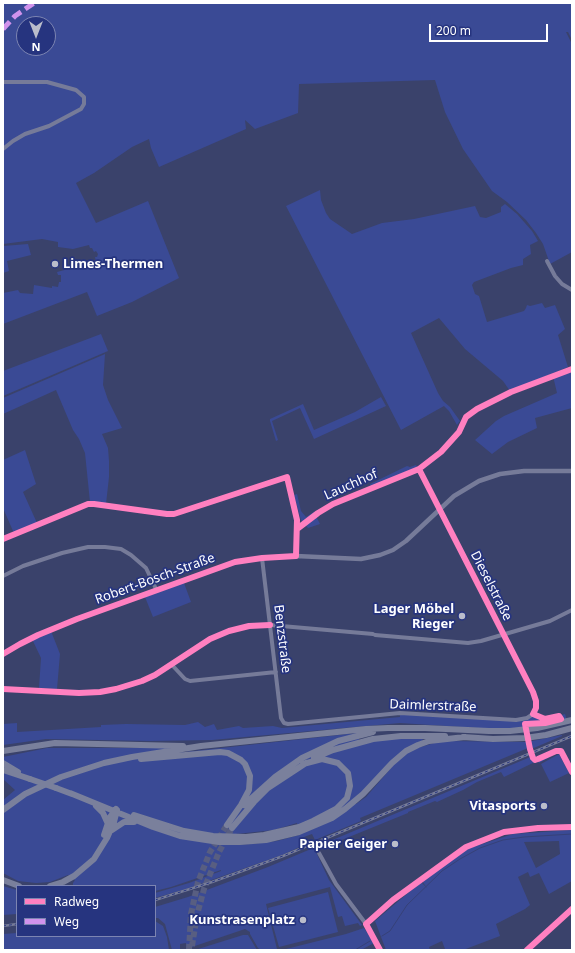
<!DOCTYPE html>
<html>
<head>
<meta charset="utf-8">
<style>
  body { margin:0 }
  #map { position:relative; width:575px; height:953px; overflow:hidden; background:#3a426b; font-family:"Noto Sans",sans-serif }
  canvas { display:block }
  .frame { position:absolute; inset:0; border:4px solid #fff; pointer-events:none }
  .legend { position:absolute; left:16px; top:885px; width:140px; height:52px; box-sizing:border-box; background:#26347f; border:1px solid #7d85b2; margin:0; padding:5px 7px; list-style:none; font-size:12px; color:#fff }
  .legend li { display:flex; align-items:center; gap:8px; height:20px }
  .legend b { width:20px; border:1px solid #7d85b2 }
  .north { position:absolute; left:16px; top:16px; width:40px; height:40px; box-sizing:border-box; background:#26347f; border:1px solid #7d85b2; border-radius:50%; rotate:180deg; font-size:11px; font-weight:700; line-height:16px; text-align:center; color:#fff }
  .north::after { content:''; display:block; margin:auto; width:14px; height:18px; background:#babdcb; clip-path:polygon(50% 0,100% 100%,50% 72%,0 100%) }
  .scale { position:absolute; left:429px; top:24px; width:119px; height:18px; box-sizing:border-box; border:2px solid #fff; border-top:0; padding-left:5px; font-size:12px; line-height:14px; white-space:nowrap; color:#fff; -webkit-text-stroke:3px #26347f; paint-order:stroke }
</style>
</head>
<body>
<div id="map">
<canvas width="575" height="953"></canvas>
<div class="frame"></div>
<ul class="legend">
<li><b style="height:5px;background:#ff80c0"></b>Radweg</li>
<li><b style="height:5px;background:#d193ec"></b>Weg</li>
</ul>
<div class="north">N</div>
<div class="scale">200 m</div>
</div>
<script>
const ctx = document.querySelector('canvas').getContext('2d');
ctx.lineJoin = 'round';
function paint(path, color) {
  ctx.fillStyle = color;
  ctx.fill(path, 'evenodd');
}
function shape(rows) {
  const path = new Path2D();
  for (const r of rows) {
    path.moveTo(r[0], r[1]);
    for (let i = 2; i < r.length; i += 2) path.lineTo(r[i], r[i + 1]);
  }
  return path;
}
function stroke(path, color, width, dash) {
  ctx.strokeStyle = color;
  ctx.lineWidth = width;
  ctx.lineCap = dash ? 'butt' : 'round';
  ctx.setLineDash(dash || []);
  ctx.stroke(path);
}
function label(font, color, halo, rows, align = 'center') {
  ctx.font = font + ' "Noto Sans",sans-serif';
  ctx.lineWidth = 3.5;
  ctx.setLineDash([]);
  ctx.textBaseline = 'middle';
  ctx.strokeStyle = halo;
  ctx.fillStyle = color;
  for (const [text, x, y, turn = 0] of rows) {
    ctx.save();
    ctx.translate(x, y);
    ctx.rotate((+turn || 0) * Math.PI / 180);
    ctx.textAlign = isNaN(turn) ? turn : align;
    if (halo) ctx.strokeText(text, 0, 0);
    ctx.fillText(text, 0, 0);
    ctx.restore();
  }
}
paint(shape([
  [3,3,572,3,572,40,568,32,566,32,572,44,572,252,550,264,543,244,536,233,526,220,507,202,492,191,463,149,445,112,435,80,299,84,298,113,255,129,245,120,246,129,159,167,151,148,149,139,132,147,94,173,76,183,96,223,148,201,179,278,132,302,97,316,87,292,3,324,3,293,18,290,20,293,33,294,34,285,52,288,52,286,58,287,59,282,61,282,61,275,58,275,57,272,72,268,71,265,74,264,74,267,96,262,95,257,97,257,98,254,96,251,94,252,92,248,90,248,89,245,73,249,58,247,58,242,42,239,3,244],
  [24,24,48,24,48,48,24,48],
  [320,190,321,200,326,213,330,219,352,234,382,223,414,219,475,206,480,217,486,218,501,212,501,207,505,204,517,214,532,231,538,241,530,245,531,254,523,259,523,265,511,268,474,282,472,285,475,294,479,296,487,322,524,311,526,308,527,305,530,306,542,303,545,308,555,305,565,329,558,335,568,367,510,391,503,381,465,349,439,318,411,333,438,393,443,401,450,407,460,421,457,425,449,411,444,406,401,430,286,206],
  [28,244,31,255,7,261,9,271,3,273,3,246],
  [101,334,108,351,3,396,3,371],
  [105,354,103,385,108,400,122,428,102,434,108,448,109,461,109,477,106,504,90,502,85,453,79,439,73,430,56,390,3,414,3,398],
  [572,370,572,408,535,418,537,428,508,442,492,454,475,440,496,421,504,416,557,393,553,376],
  [381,397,386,406,314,439,300,408,272,421,278,440,276,441,270,421,270,419,303,404,314,430,355,412],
  [25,450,36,484,23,492,37,523,15,532,13,531,3,508,3,460],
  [416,465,417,467,371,487,370,484,407,466,410,467],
  [297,494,301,511,306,517,314,512,320,524,308,528,301,520,294,495],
  [184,583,191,602,153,617,145,597],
  [51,631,60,654,57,689,39,688,41,658,32,639],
  [400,713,516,720,533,714,541,718,548,719,565,714,567,720,546,725,518,728,493,729,400,723,212,740,150,741,46,739,3,745,3,724,17,723,17,732,101,727,101,725,126,724,185,725,198,722,205,727,214,724,217,730,239,726,243,728,273,726,282,728,400,717],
  [357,733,360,743,389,738,423,738,421,747,434,743,447,741,527,742,562,735,562,736,529,750,528,748,360,818,361,821,315,840,312,834,301,838,304,845,282,855,186,889,155,898,155,893,189,883,221,871,221,870,171,887,155,891,155,886,73,886,73,883,75,880,68,875,50,882,36,883,18,881,3,873,3,800,15,790,3,779,3,757,47,748,175,748,176,753],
  [390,763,392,767,366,797,356,804,354,801],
  [297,823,299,835,277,841,252,844,234,845,236,834,274,830],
  [556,751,559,752,539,763,537,761,504,777,501,772,477,782,463,790,437,802,435,801,408,812,408,813,322,848,322,847,315,850,329,880,362,925,360,926,358,923,345,926,342,916,338,917,330,887,266,904,277,949,272,950,261,950,258,948,250,934,250,932,245,929,186,949,186,943,180,944,180,950,172,950,165,924,158,918,155,918,155,907,188,897,268,867,535,755,538,760],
  [559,754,569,773,550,782,541,764],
  [572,830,572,881,549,894,539,873,530,877,528,872,518,877,530,905,525,909,496,924,500,936,463,950,443,950,445,949,442,941,429,947,430,950,386,950,375,921,421,882,427,888,422,881,467,849,513,834],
  [559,841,560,854,536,868,524,842],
  [3,886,17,890,17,914,3,915],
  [328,892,338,932,279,947,268,908],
  [155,921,163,926,167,937,169,950,3,950,3,934,17,933,17,936,155,936],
  [364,928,374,943,361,950,282,950,346,934],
  [243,935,248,935,257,950,195,950]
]), '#3a4a95');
stroke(shape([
  [382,936,390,931,407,905,442,871,460,859,480,848,503,840,524,837,572,834],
  [355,950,370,941]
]), '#364178', 1);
stroke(shape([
  [192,946,197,915,204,889,219,852,232,828],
  [189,950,191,914,198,882,210,852,227,825]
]), '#585e81', 6, [6, 3]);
stroke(shape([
  [3,82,47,82,76,90,84,97,84,104,81,109,49,126,25,134,13,141,3,149],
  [547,261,555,276,562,284,572,290],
  [568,370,572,369],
  [262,558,281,718,284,723,288,724,400,713,516,720,527,718,533,714,536,708,536,701,533,692,419,469,333,504,318,513,297,529,296,556],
  [3,576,23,566,62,553,88,547,105,547,121,549,131,555,146,568,157,591],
  [375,635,468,643,481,641,550,621,572,610],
  [172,665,185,679,190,681,276,672],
  [3,689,79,693,100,692,116,689,142,681,155,675,210,639,229,631,249,626,270,625,373,634],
  [561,751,572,772],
  [319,853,336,884,366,924,380,950],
  [366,924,393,900,466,847,504,832,538,828,572,827],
  [527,950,572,909]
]), '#767b99', 4);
stroke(shape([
  [3,654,20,644,38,635,77,619,235,562,262,558,296,556,361,559,380,555,393,550,406,541,454,496,479,481,500,474,524,471,572,471]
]), '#767b99', 4.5);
stroke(shape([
  [463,737,493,739,525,738,546,735,572,728],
  [3,751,55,743,183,746],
  [314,758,333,750,373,739,401,736,445,736],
  [141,759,220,752,228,753,241,760,245,764,250,776,249,790,241,805,227,825],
  [3,763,18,772],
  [3,770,30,779],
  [56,788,72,794],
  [70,793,153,827,180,836,219,842,240,842,266,840,299,832,332,818,345,809,363,794,392,763,406,751,418,745,429,741,465,737],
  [244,805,275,777,302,758,338,741,373,732],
  [96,806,103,813,108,824],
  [3,810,25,794,61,777,104,763,132,757,201,746,366,729,388,728,425,728,489,731,510,731,537,728,572,720],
  [134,815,184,831,213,836,246,837,264,835,299,827,313,821,336,809,347,798,350,786,348,773,338,763,322,759,303,764],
  [232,828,254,802,268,788,306,763],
  [112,830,124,822,134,822],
  [104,835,110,817,116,809],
  [3,880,19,886],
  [50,886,63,882,74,876,94,859,107,838,114,822,117,810]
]), '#7a809c', 6);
const rail = shape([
  [155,900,212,882,283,856,572,736],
  [3,926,17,924]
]);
stroke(rail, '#767c99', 2.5);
stroke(rail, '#26347f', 1, [3]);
stroke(shape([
  [30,779,56,788]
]), '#7a809c', 6);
stroke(shape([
  [3,29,15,16,34,3]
]), '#d193ec', 5, [10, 5]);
stroke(shape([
  [419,469,533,692,536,701,536,708,533,714,545,719,559,716,561,719,545,723,525,724,530,749,533,758,535,760,538,759,556,751,561,751,572,772],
  [297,529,318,513,333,504,419,469,441,452,459,432,466,417,477,409,511,392,572,369],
  [3,539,88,504,94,504,167,514,174,514,287,477,297,520,296,556,262,558,235,562,77,619,38,635,20,644,3,654],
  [3,689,79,693,100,692,116,689,142,681,155,675,210,639,229,631,249,626,270,625],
  [380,950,366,924,393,900,466,847,504,832,538,828,572,827],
  [527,950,572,909]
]), '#ff80c0', 6);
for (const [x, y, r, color] of [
  [55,264,4,"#babdcb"],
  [462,616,4,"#babdcb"],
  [544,806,4,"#babdcb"],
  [395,844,4,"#babdcb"],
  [303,920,4,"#babdcb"]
]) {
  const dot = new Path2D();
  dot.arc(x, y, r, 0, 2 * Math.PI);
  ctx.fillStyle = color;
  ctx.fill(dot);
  stroke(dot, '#26347f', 1.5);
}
label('bold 13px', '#fff', '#26347f', [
  ["Limes-Thermen",63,264,"left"],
  ["Lager Möbel",454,609],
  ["Rieger",454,624],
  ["Vitasports",536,806],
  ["Papier Geiger",387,844],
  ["Kunstrasenplatz",295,920]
], 'right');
label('13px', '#fff', '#26347f', [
  ["Lauchhof",351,485,-24],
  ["Robert-Bosch-Straße",155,579,-20],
  ["Dieselstraße",491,586,63],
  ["Benzstraße",282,639,83],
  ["Daimlerstraße",433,706,2]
]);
</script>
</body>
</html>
